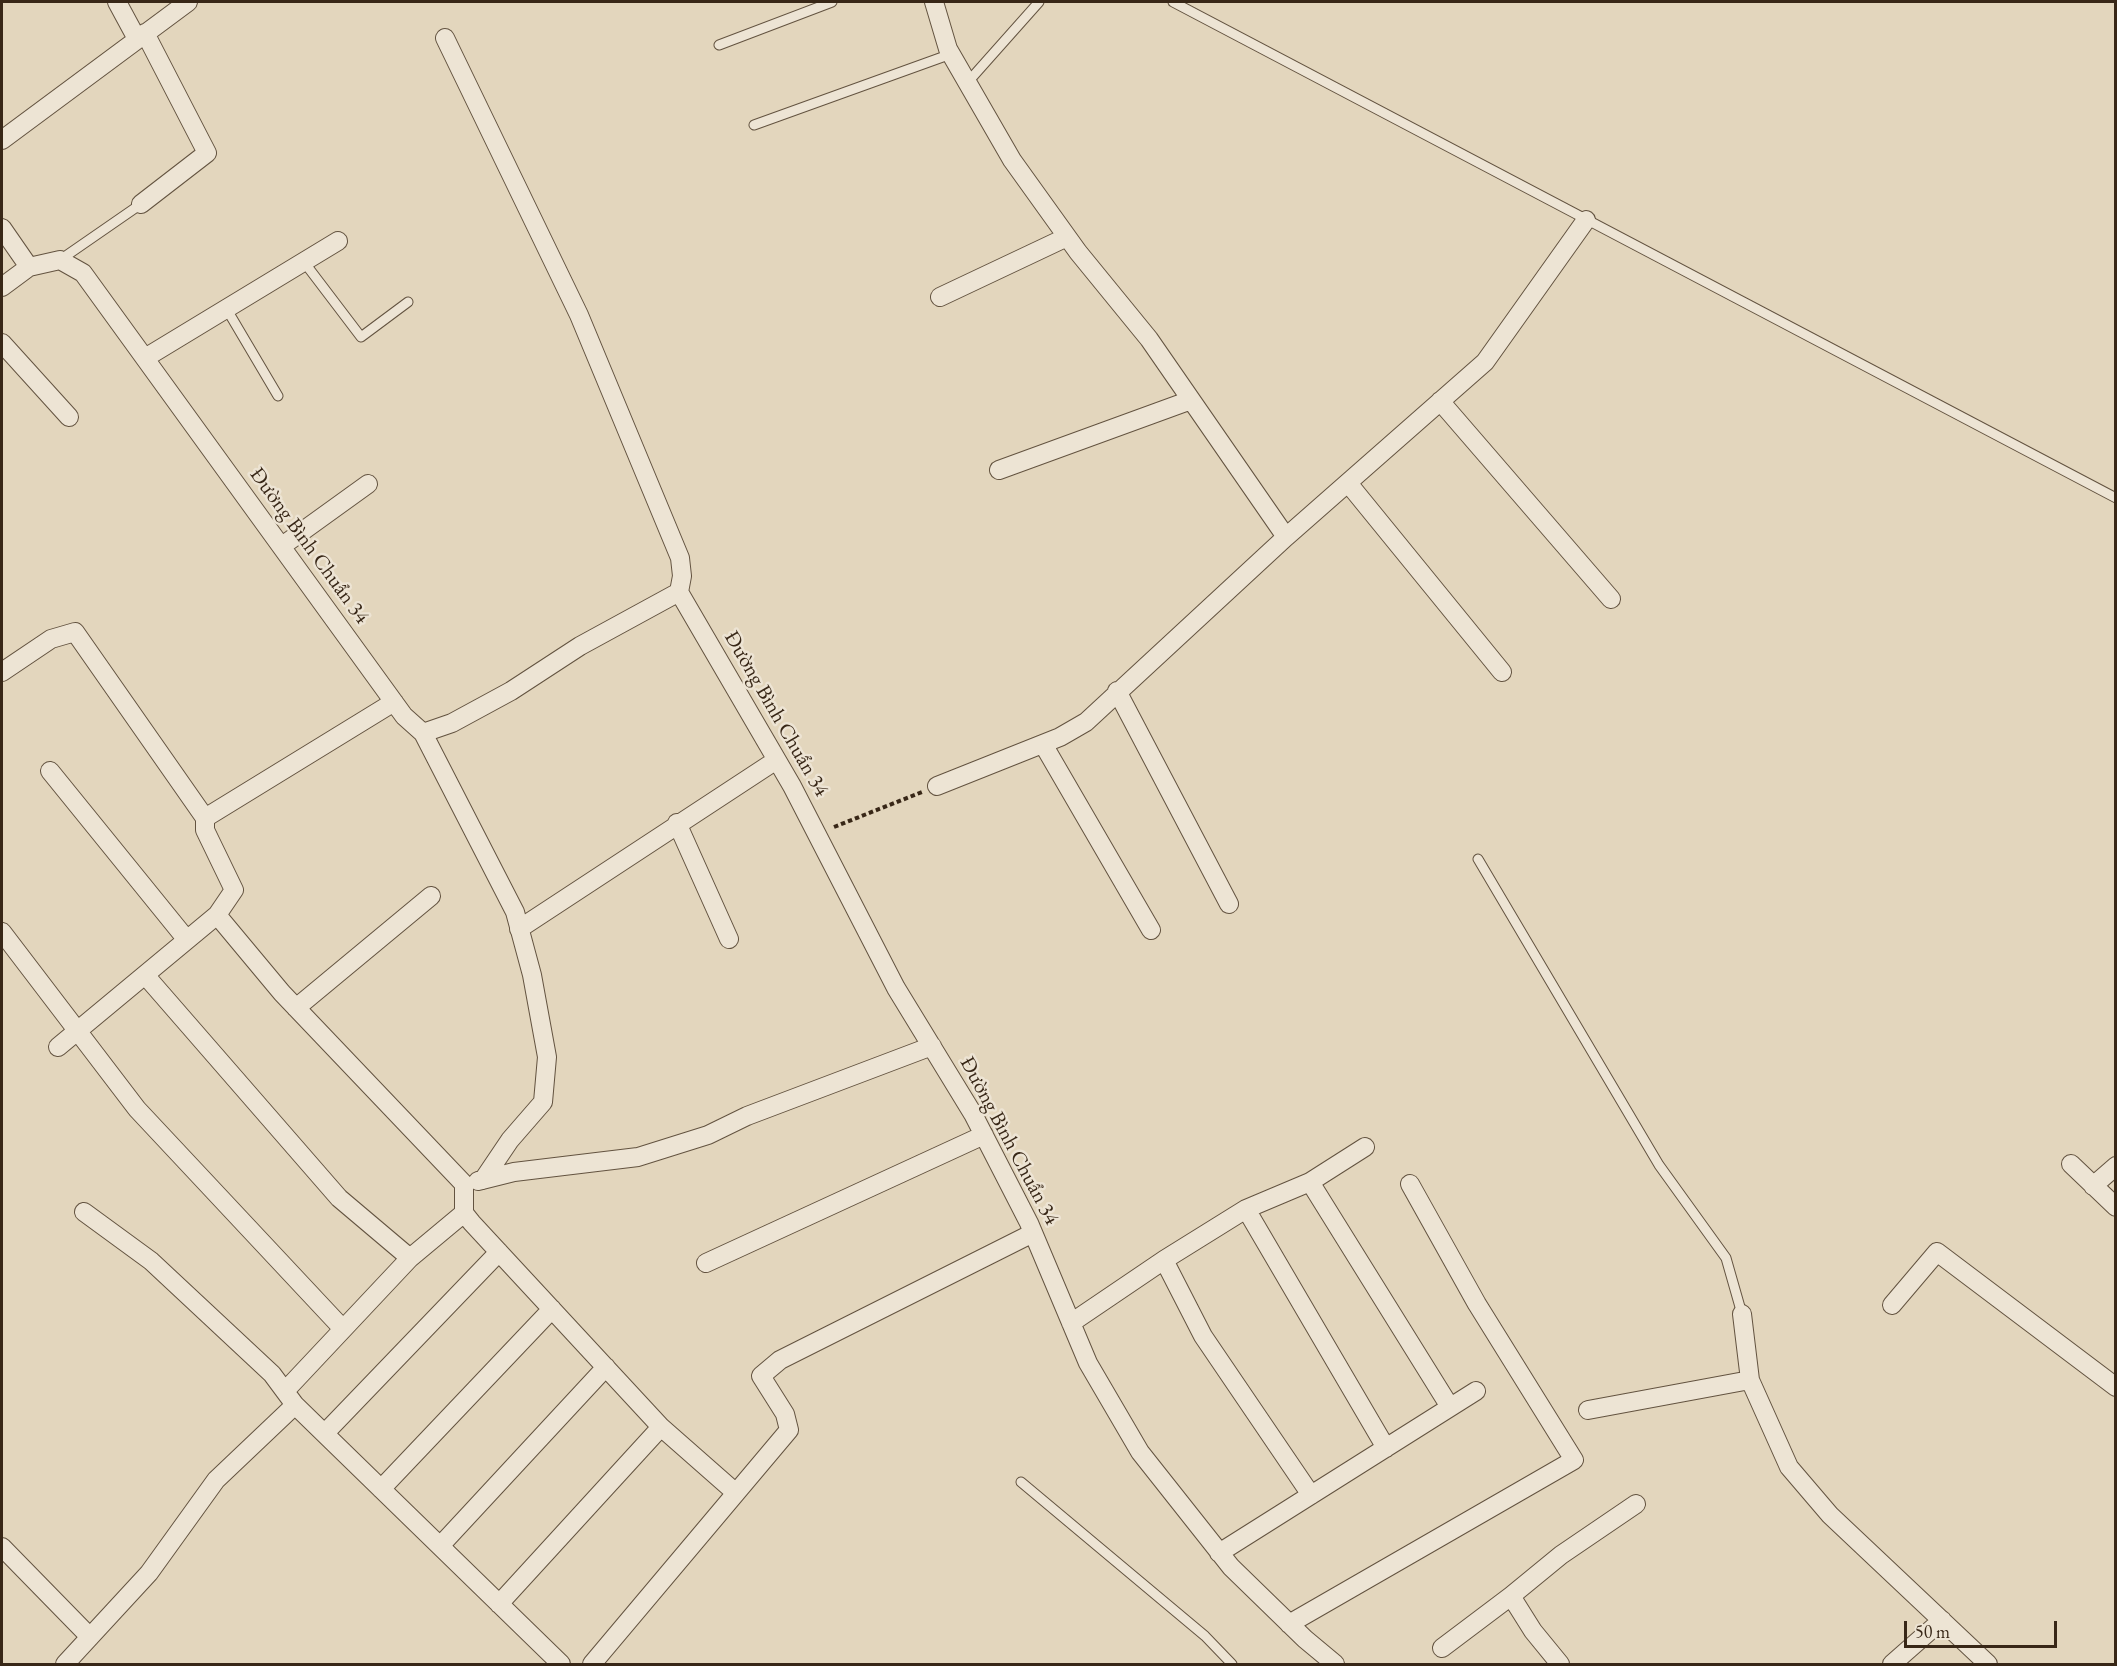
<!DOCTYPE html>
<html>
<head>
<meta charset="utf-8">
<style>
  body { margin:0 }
  #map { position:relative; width:2117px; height:1666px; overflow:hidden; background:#e3d6bd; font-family:"EB Garamond",serif }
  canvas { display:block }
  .frame { position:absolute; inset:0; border:3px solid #382717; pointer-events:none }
  .scale { position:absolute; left:1904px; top:1621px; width:153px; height:27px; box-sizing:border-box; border:3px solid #382717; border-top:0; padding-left:8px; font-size:18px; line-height:21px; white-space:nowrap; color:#382717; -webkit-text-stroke:4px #ede4d4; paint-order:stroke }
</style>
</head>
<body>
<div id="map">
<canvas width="2117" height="1666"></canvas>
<div class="frame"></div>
<div class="scale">50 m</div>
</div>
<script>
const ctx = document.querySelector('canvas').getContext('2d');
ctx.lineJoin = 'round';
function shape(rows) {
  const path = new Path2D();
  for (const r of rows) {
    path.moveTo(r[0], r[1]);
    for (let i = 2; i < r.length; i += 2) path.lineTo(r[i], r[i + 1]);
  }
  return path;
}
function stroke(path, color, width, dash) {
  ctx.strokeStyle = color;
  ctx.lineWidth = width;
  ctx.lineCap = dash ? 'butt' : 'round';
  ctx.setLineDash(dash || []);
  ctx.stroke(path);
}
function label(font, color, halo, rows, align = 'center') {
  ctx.font = font + ' "EB Garamond",serif';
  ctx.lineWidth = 5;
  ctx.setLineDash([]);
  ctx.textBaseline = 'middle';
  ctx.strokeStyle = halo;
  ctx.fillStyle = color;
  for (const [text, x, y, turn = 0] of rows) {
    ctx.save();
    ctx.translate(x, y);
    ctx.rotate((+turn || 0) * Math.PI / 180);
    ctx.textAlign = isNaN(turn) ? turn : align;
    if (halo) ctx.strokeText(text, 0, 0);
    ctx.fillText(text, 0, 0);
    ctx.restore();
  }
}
const lane = shape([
  [1173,2,2116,498],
  [719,45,832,2],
  [967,83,1039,2],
  [754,125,951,54],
  [60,260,141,204],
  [304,262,361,337,408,302],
  [226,308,278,396],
  [1478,859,1659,1165,1726,1258,1742,1314],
  [1021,1482,1205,1636,1232,1664]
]);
const street = shape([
  [117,2,137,39],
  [934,2,948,49,1012,160,1078,252,1149,339,1286,537],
  [445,38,579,315,680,558,682,576,679,592],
  [2,140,188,2],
  [141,204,207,153,145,33],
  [2,228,29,267],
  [2,287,29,267,60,260,83,273,404,716,423,733,452,723,511,691,580,646,679,592,792,786,896,988,973,1114,1029,1223,1088,1363,1140,1452,1231,1567,1305,1639,1335,1664],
  [940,297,1067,237],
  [2,343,69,417],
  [145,358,338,241],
  [1440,401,1611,599],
  [999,470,1191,400],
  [1348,483,1502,672],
  [282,546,368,484],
  [2,672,51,639,75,632,205,818],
  [1117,691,1229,904],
  [423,733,515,912,532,975,547,1057,543,1102,510,1140,483,1180],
  [1043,744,1151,930],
  [50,771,187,940],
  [937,786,1060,737,1086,722,1286,537,1485,362,1586,220],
  [677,823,729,939],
  [217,915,282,993,464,1184,464,1213,472,1223,661,1427,736,1493],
  [519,929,775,761],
  [2,932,137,1109,343,1329],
  [145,975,339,1198,410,1258],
  [296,1008,431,896],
  [58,1047,217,915,234,890,205,830,205,818,394,702],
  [2071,1164,2116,1207],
  [478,1181,514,1172,638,1157,708,1135,747,1116,932,1046],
  [1310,1182,1450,1407],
  [2093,1186,2116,1166],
  [1246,1209,1386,1448],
  [84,1212,151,1261,272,1374,295,1405,561,1664],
  [1164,1260,1203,1336,1311,1495],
  [706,1263,984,1135],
  [1892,1305,1937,1252,2116,1387],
  [1742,1314,1750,1380,1789,1467,1830,1515,1988,1664],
  [1071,1323,1164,1260,1246,1209,1310,1182,1365,1147],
  [285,1391,410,1258,464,1213],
  [1588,1410,1750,1380],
  [325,1433,499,1252],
  [381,1489,552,1309],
  [440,1546,606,1367],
  [2,1547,90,1637],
  [1219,1553,1476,1391],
  [499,1604,661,1427],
  [1289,1624,1574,1460,1477,1304,1410,1184],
  [1442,1648,1511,1596],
  [65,1664,149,1573,216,1480,295,1405],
  [592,1664,789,1430,785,1414,761,1376,780,1360,1033,1233],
  [1560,1664,1533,1631,1511,1596,1561,1555,1636,1504],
  [1892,1664,1942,1620]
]);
stroke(lane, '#635340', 11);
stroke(street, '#635340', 20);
stroke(shape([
  [834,827,922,792]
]), '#382717', 4, [4.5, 3]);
stroke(lane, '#ede4d4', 9);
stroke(street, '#ede4d4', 18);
label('21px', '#382717', '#ede4d4', [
  ["Đường Bình Chuẩn 34",309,546,54],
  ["Đường Bình Chuẩn 34",776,714,60],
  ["Đường Bình Chuẩn 34",1009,1141,62]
]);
</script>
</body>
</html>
